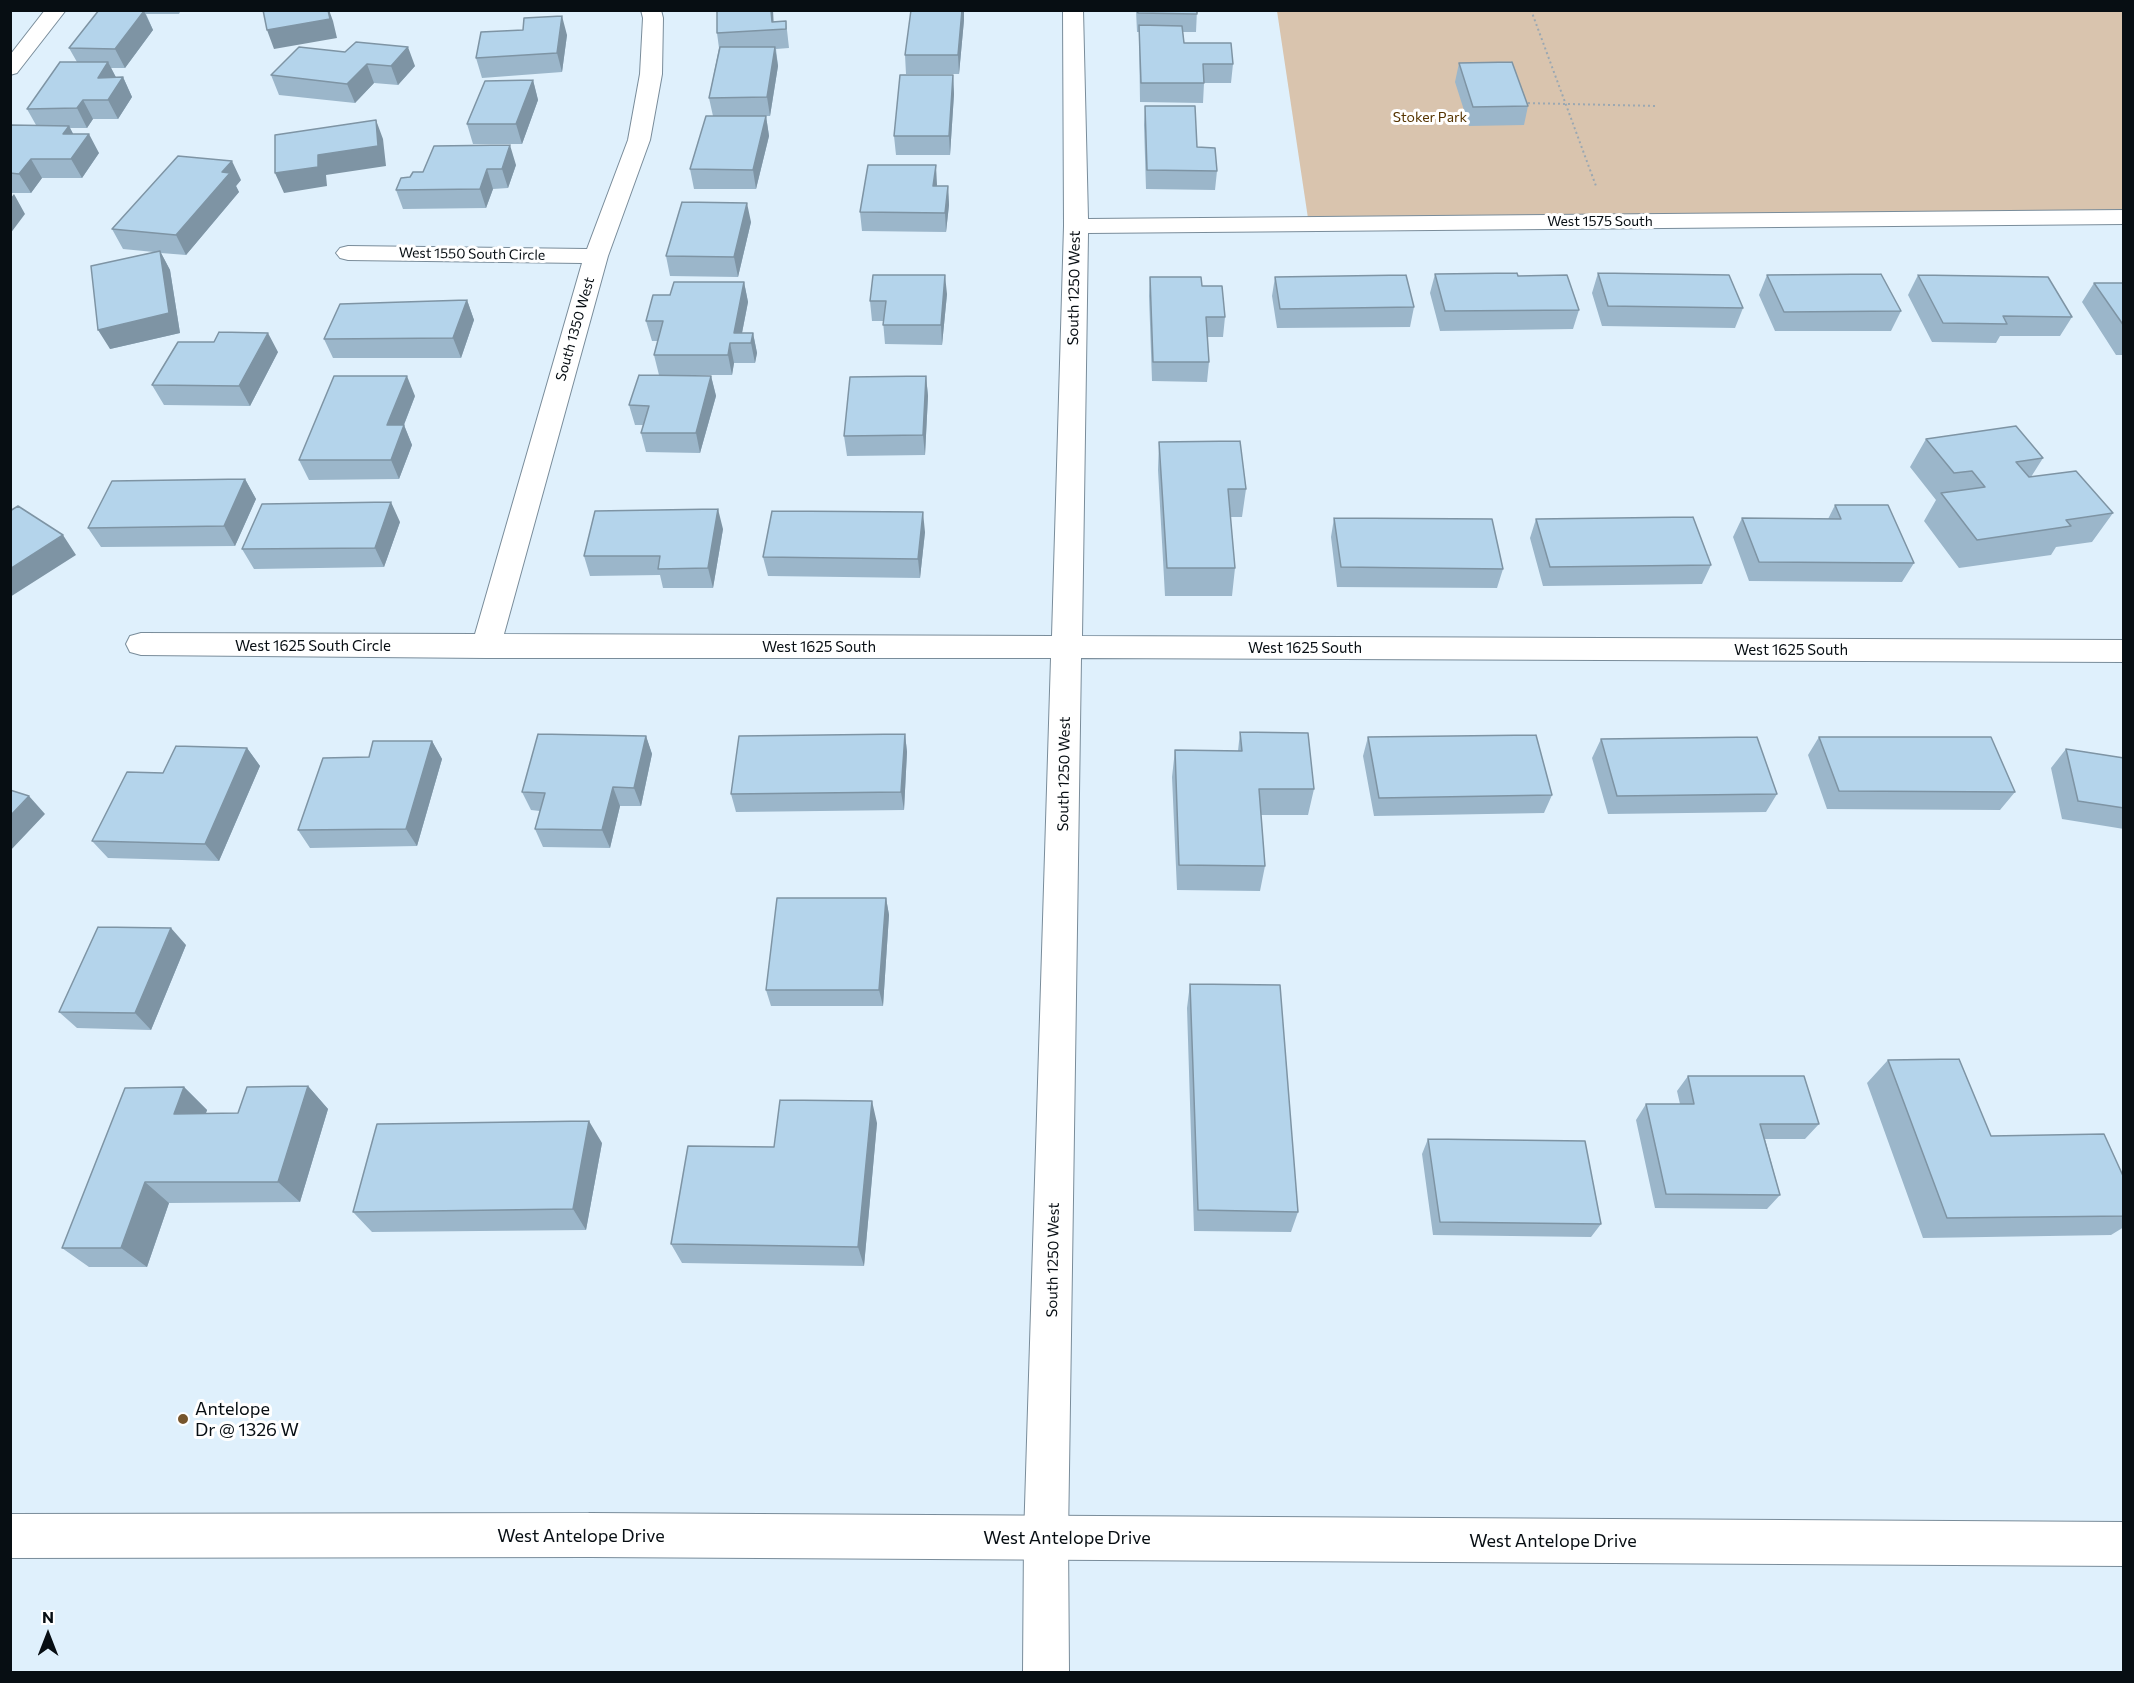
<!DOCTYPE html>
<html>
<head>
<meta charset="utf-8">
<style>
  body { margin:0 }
  #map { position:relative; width:2134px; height:1683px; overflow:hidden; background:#dff0fc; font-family:Commissioner,sans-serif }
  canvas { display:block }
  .frame { position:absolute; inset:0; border:12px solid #070e13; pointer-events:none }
  .north { position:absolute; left:18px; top:1605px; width:60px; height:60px; -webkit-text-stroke:4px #fff; paint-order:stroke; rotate:0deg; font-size:16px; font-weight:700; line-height:24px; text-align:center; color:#070e13 }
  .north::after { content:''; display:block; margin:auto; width:21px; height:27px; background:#070e13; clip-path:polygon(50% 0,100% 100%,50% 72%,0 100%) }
</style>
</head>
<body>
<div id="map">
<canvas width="2134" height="1683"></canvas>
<div class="frame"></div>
<div class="north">N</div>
</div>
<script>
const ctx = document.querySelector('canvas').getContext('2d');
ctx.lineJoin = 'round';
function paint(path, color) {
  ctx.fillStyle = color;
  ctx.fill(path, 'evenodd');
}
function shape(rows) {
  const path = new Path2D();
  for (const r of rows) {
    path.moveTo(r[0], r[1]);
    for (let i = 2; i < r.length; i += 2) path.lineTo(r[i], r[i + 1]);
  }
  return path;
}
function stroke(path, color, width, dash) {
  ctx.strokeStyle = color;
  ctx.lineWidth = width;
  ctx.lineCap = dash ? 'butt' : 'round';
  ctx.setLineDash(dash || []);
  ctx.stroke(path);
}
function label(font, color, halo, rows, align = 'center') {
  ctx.font = font + ' Commissioner,sans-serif';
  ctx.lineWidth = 6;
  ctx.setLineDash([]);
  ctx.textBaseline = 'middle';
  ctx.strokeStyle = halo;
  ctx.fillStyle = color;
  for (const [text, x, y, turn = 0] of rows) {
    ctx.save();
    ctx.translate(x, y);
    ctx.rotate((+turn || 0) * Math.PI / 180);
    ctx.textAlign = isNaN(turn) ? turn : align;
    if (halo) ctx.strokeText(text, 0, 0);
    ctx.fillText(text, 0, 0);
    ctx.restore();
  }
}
paint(shape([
  [1277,11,2123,11,2123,223,1309,225]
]), '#d9c4ae');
const minor = shape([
  [45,10,66,10,17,73,10,75,10,55,45,10],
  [641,10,661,10,663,18,662,74,650,140,608,256,504,634,1052,636,1064,226,1063,10,1083,10,1088,219,2124,210,2124,224,1088,233,1082,636,2124,640,2124,662,1081,658,1068,1538,1069,1672,1023,1672,1024,1538,1051,658,486,658,141,655,130,652,126,644,130,636,141,633,475,634,582,263,348,260,340,258,336,253,340,248,348,246,587,249,628,140,640,74,643,18,641,10]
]);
const major = shape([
  [589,1513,2124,1522,2124,1566,589,1557,10,1558,10,1514,589,1513]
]);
stroke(minor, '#798c9a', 2);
stroke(major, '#798c9a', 2);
stroke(shape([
  [1531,10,1596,186],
  [1523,103,1657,106]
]), '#9ba8b2', 2, [2, 3]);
paint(minor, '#fff');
paint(major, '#fff');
paint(shape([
  [99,10,181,10,179,14,146,14,153,30,125,68,111,68,116,78,123,77,132,97,118,119,93,119,87,128,70,128,73,134,99,153,82,178,42,178,31,193,10,193,10,125,36,125,27,109,77,62,69,48],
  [717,10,773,10,773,22,786,21,789,48,776,49,778,66,770,116,766,116,769,136,756,189,694,189,690,169,713,116,709,98,719,48,717,33],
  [1136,10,1197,10,1196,32,1183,32,1184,43,1233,64,1231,83,1204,83,1203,103,1140,102,1139,32,1137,32],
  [964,20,959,74,906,74,905,55],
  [523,30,567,35,562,72,482,78,476,58],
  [299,47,415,66,398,85,374,83,355,103,279,95,271,75],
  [1459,63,1528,106,1524,125,1469,126,1455,82],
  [953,75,954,94,950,155,896,155,894,136],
  [533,80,538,100,522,144,473,144,467,124],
  [1145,106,1197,147,1217,171,1215,190,1146,189,1144,125],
  [516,165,508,188,493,189,486,208,403,209,396,190,410,177,423,172],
  [241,180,236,186,239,192,186,255,161,253,170,270,180,333,110,349,154,252,123,249,112,229],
  [937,186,948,186,949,205,946,232,862,231,860,212],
  [751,222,738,277,670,276,666,256],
  [1598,273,1743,308,1735,328,1602,326,1592,293],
  [1435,274,1518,276,1579,310,1573,329,1440,331,1430,293],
  [1767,275,1901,311,1891,331,1775,331,1759,295],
  [1918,275,2072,317,2060,336,2000,336,1996,343,1932,342,1908,295],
  [1150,277,1202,286,1225,317,1223,337,1207,337,1209,362,1207,382,1152,381,1149,296],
  [1275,277,1414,307,1410,327,1277,328,1272,296],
  [744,282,748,302,742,333,753,333,757,353,755,363,734,363,732,375,659,375,654,355,658,341,652,341,646,321,670,295],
  [2094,283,2124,283,2124,355,2116,355,2082,302],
  [947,294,942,345,885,344,883,321,872,321,870,301],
  [467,300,474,320,461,358,333,358,324,339],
  [214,342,278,352,250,406,164,405,152,385],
  [711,376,716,396,700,453,646,452,641,433,643,425,635,425,629,405],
  [926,376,928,396,925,455,847,456,844,436],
  [415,396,404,425,412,445,399,479,309,480,299,460],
  [1926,439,2043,458,2031,477,2113,513,2092,542,2056,547,2051,555,1959,568,1924,521,1936,500,1910,467],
  [1159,442,1246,489,1242,517,1230,517,1235,568,1232,596,1165,596,1158,470],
  [245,479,256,499,235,546,101,547,88,528],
  [1835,505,1914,563,1902,582,1749,581,1733,537,1742,518,1828,519],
  [1334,518,1503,569,1497,588,1337,587,1331,537],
  [1536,519,1711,565,1702,584,1543,586,1530,538],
  [400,522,384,567,254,569,242,549],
  [723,529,713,588,663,588,660,575,590,576,584,556],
  [925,532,920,578,768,576,763,557],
  [1240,732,1314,789,1308,815,1261,815,1265,866,1260,891,1177,890,1172,777,1175,750,1238,751],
  [905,734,907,752,904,810,736,812,731,794],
  [646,736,652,754,641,806,620,806,610,848,543,847,535,829,540,811,531,810,522,792],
  [1368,737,1552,795,1544,813,1374,816,1363,756],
  [1819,737,2015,792,2000,810,1827,809,1808,755],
  [1601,739,1777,794,1766,812,1608,814,1592,758],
  [432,741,442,759,417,846,310,848,298,830,369,757],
  [247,748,260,766,219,861,108,858,92,841,163,773],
  [2066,749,2124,758,2124,829,2062,819,2051,768],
  [886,898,889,915,883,1006,771,1006,766,990],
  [186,945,151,1030,77,1028,59,1012],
  [1190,984,1298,1212,1291,1232,1194,1231,1187,1008],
  [1888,1060,1991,1136,2124,1178,2124,1227,2111,1235,1923,1238,1867,1083],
  [1688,1076,1819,1124,1805,1139,1765,1139,1780,1195,1767,1209,1655,1208,1636,1120,1646,1104,1680,1104,1677,1091],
  [308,1086,328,1109,300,1202,169,1203,147,1267,89,1267,62,1248,184,1087,207,1110,206,1113,238,1113],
  [877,1123,864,1266,682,1263,671,1244,774,1147],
  [1428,1139,1601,1224,1591,1237,1433,1235,1422,1154],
  [602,1143,586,1230,372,1232,353,1212]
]), '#9bb6ca');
paint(shape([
  [328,10,329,10,333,21,337,38,274,49,267,30],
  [771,10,773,10,774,29,773,30],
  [962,10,964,10,964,20,959,74,958,55],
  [144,11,153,30,125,68,115,49],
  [562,16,567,35,562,72,557,53],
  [408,47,415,66,398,85,391,66],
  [775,47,778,66,770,116,767,97],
  [108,62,118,81,98,78],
  [367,64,374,83,355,103,347,84],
  [953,75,954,94,950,155,949,136],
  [123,77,132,97,118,119,108,100],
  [533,80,538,100,522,144,516,124],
  [83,100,93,119,87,128,77,108],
  [766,116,769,136,756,189,753,170],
  [376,120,383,139,386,166,326,175,327,186,284,193,275,173,318,155],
  [69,126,79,145,63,134],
  [89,134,99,153,82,178,71,159],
  [510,145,516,165,508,188,502,169],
  [31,159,42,178,31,193,19,174],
  [232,161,241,180,236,186,239,192,186,255,176,235,222,172],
  [936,165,937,185,935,205,933,186],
  [487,169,493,189,486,208,480,189],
  [948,186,949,205,946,232,945,213],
  [14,194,25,214,10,234,10,199],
  [747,203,751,222,738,277,734,257],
  [160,251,170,270,180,333,110,349,98,330],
  [945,275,947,294,942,345,941,325],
  [744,282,748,302,740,343,734,333],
  [467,300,474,320,461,358,453,338],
  [268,333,278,352,250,406,239,386],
  [753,333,757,353,755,363,751,343],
  [730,343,734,363,732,375,728,355],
  [407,376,415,396,396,445,387,425],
  [711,376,716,396,700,453,696,433],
  [926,376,928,396,925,455,923,435],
  [404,425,412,445,399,479,391,460],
  [245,479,256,499,235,546,224,526],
  [391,502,400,522,384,567,375,548],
  [718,509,723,529,713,588,708,568],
  [923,512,925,532,920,578,918,559],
  [63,535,76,555,10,597,10,569],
  [905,734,907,752,904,810,901,792],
  [646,736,652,754,641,806,634,788],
  [432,741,442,759,417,846,406,829],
  [247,748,260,766,219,861,205,844],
  [613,787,620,806,610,848,602,830],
  [29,796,45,814,10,851,10,816],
  [886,898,889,915,883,1006,879,990],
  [171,928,186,945,151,1030,135,1013],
  [308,1086,328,1109,300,1202,278,1182],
  [184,1087,207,1110,198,1136,174,1114],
  [872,1101,877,1123,864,1266,858,1247],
  [589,1121,602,1143,586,1230,573,1209],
  [145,1182,169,1203,147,1267,121,1248]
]), '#7e94a4');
const building = shape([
  [99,10,144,11,115,49,69,48,99,10],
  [263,10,328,10,330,19,267,30,263,10],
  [717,10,771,10,772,22,786,21,786,29,717,33,717,10],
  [911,10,962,10,958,55,905,55,911,10],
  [1137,10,1197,10,1197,14,1138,13,1137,10],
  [562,16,557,53,476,58,481,32,523,30,524,18,562,16],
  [1139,25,1182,26,1184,43,1231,43,1233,64,1203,64,1204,83,1141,83,1139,25],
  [356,42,408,47,391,66,367,64,347,84,271,75,299,47,345,52,356,42],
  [720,47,775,47,767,97,709,98,720,47],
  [60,62,108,62,98,78,123,77,108,100,83,100,77,108,27,109,60,62],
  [1512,62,1528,106,1473,107,1459,63,1512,62],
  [900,75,953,75,949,136,894,136,900,75],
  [533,80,516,124,467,124,485,81,533,80],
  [1145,106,1195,106,1197,147,1215,148,1217,171,1147,170,1145,106],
  [706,116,766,116,753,170,690,169,706,116],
  [376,120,378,146,318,155,318,167,275,173,275,135,376,120],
  [10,125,69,126,63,134,89,134,71,159,31,159,19,174,10,173,10,125],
  [510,145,502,169,487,169,480,189,396,190,401,178,410,177,413,172,423,172,434,146,510,145],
  [178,156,232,161,222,172,230,173,176,235,112,229,178,156],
  [868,165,936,165,933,186,948,186,945,213,860,212,868,165],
  [682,202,747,203,734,257,666,256,682,202],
  [160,251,169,313,98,330,91,266,160,251],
  [1517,273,1518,276,1567,275,1579,310,1445,311,1435,274,1517,273],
  [1598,273,1729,275,1743,308,1608,306,1598,273],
  [1881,274,1901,311,1784,312,1767,275,1881,274],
  [873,275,945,275,941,325,883,325,886,301,870,301,873,275],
  [1406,275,1414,307,1280,309,1275,277,1406,275],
  [1918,275,2048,277,2072,317,2003,316,2007,324,1943,323,1918,275],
  [1150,277,1201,277,1202,286,1222,286,1225,317,1206,317,1209,362,1153,362,1150,277],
  [674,282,744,282,734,333,753,333,751,343,730,343,728,355,654,355,663,321,646,321,653,295,670,295,674,282],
  [2094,283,2124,283,2124,326,2094,283],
  [467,300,453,338,324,339,340,304,467,300],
  [219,332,268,333,239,386,152,385,178,342,214,342,219,332],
  [639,375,711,376,696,433,641,433,649,406,629,405,639,375],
  [334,376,407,376,387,425,404,425,391,460,299,460,334,376],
  [926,376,923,435,844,436,850,377,926,376],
  [2016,426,2043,458,2016,462,2029,477,2076,471,2113,513,2066,520,2071,526,1977,540,1941,493,1985,487,1972,471,1954,473,1926,439,2016,426],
  [1240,441,1246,489,1228,489,1235,568,1167,568,1159,442,1240,441],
  [245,479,224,526,88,528,112,481,245,479],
  [391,502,375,548,242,549,262,504,391,502],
  [1835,505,1888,505,1914,563,1759,562,1742,518,1841,519,1835,505],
  [18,506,63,535,10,569,10,511,18,506],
  [718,509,708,568,658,569,660,556,584,556,595,511,718,509],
  [772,511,923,512,918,559,763,557,772,511],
  [1693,517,1711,565,1550,567,1536,519,1693,517],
  [1334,518,1492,519,1503,569,1341,567,1334,518],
  [1240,732,1308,733,1314,789,1259,789,1265,866,1179,865,1175,750,1242,751,1240,732],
  [538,734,646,736,634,788,613,787,602,830,535,829,545,793,522,792,538,734],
  [905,734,901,792,731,794,739,736,905,734],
  [1536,735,1552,795,1379,798,1368,737,1536,735],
  [1757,737,1777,794,1617,796,1601,739,1757,737],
  [1819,737,1991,737,2015,792,1839,791,1819,737],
  [373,741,432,741,406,829,298,830,323,758,369,757,373,741],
  [176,746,247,748,205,844,92,841,127,772,163,773,176,746],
  [2066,749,2124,758,2124,808,2078,801,2066,749],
  [10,790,29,796,10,816,10,790],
  [777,898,886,898,879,990,766,990,777,898],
  [98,927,171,928,135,1013,59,1012,98,927],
  [1190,984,1280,985,1298,1212,1198,1210,1190,984],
  [1959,1059,1991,1136,2104,1134,2124,1178,2124,1216,1947,1218,1888,1060,1959,1059],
  [1688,1076,1804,1076,1819,1124,1760,1124,1780,1195,1666,1194,1646,1104,1694,1104,1688,1076],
  [308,1086,278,1182,145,1182,121,1248,62,1248,125,1088,184,1087,174,1114,238,1113,247,1087,308,1086],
  [780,1100,872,1101,858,1247,671,1244,688,1146,774,1147,780,1100],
  [589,1121,573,1209,353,1212,377,1124,589,1121],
  [1428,1139,1585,1141,1601,1224,1440,1222,1428,1139]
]);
paint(building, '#b4d4eb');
stroke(building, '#7e94a4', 1.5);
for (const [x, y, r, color] of [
  [183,1419,6,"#76552c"]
]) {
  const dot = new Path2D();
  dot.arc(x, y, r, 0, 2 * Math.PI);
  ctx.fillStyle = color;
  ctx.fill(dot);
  stroke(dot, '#fff', 2);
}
label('14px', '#563400', '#fff', [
  ["Stoker Park",1430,117]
]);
label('14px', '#070e13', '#fff', [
  ["West 1575 South",1600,221],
  ["West 1550 South Circle",472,254,1],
  ["South 1350 West",575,329,-74]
]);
label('15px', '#070e13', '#fff', [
  ["South 1250 West",1074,288,-89],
  ["West 1625 South Circle",313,646],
  ["West 1625 South",819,647],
  ["West 1625 South",1305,648],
  ["West 1625 South",1791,650],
  ["South 1250 West",1064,774,-89],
  ["South 1250 West",1053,1260,-89]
]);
label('18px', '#070e13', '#fff', [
  ["Antelope",195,1409],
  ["Dr @ 1326 W",195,1430]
], 'left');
label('18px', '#070e13', '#fff', [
  ["West Antelope Drive",581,1536],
  ["West Antelope Drive",1067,1538],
  ["West Antelope Drive",1553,1541]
]);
</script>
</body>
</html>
